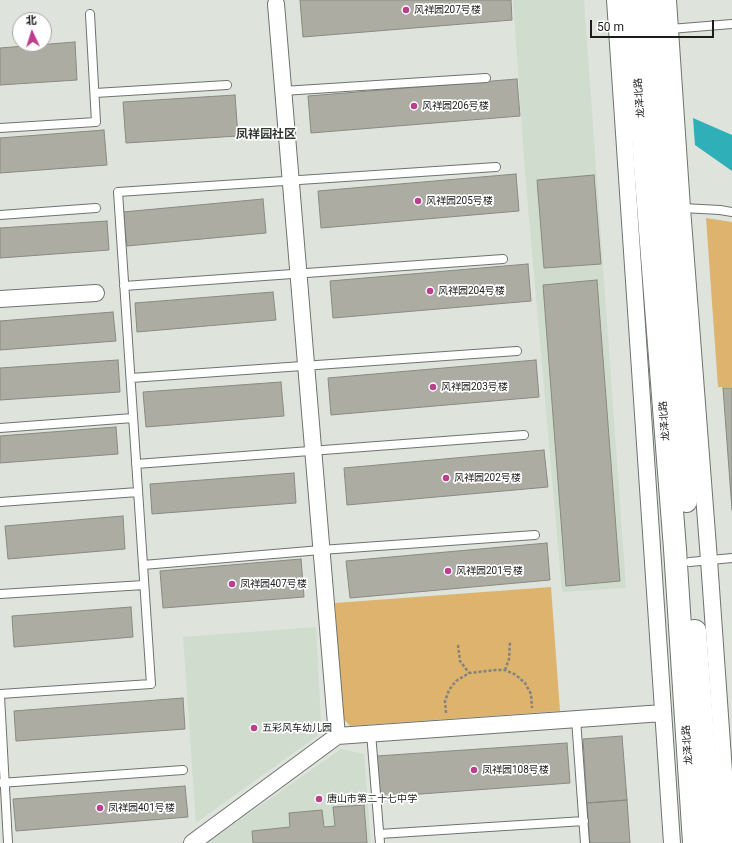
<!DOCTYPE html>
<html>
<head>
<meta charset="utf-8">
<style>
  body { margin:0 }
  #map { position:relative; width:732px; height:843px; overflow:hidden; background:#dee4dc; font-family:Roboto,"Noto Sans SC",sans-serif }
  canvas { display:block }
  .north { position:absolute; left:12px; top:12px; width:40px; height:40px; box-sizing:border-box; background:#fff; border:1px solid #a4a5a3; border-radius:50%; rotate:356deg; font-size:11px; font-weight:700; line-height:16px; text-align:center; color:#1b1d1a }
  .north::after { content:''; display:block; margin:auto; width:14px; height:18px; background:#bc3f8e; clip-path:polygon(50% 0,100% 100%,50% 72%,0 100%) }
  .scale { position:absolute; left:590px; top:20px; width:124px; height:18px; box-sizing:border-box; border:2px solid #1b1d1a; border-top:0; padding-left:5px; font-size:12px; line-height:14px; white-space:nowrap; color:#1b1d1a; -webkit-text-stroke:3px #fff; paint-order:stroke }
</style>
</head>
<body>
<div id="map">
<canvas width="732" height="843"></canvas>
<div class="north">北</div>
<div class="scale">50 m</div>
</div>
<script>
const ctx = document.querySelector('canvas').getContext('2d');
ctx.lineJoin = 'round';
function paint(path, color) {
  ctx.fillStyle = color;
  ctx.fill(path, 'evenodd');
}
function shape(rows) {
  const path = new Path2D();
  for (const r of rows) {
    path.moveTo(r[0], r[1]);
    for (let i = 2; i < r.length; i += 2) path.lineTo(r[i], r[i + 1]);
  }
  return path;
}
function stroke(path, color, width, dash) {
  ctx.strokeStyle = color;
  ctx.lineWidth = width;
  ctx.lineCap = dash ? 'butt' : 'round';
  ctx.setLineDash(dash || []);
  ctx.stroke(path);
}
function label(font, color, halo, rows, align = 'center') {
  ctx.font = font + ' Roboto,"Noto Sans SC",sans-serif';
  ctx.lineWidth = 3.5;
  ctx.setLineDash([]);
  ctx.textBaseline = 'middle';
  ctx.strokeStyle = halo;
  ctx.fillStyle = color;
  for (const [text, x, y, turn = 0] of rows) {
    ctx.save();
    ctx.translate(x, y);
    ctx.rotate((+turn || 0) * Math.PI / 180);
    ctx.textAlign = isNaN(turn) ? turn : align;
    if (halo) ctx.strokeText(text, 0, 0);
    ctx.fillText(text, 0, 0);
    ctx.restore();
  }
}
paint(shape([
  [513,0,584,0,626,588,562,592,525,173],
  [316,627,321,721,317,736,196,823,183,637],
  [341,749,364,754,371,843,207,843]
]), '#d0dcce');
paint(shape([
  [706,218,732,222,732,387,718,387],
  [551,587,560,711,350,726,343,718,335,603]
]), '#deb36e');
paint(shape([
  [693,118,732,135,732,171,695,145]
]), '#2fafb8');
const building = shape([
  [300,0,511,0,512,20,303,37,300,0],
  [75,42,77,80,0,85,0,48,75,42],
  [517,79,520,116,311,133,308,96,517,79],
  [235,95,238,136,126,143,123,102,235,95],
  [104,130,107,165,0,173,0,138,104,130],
  [516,174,519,211,321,228,318,191,516,174],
  [594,175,601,264,544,268,537,180,594,175],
  [263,199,266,233,127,246,123,212,263,199],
  [107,221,109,250,0,258,0,228,107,221],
  [528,264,531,301,333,318,330,281,528,264],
  [597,280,620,581,566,586,543,285,597,280],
  [273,292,276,320,137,332,135,303,273,292],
  [113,312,116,341,0,350,0,321,113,312],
  [118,360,120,392,0,400,0,368,118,360],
  [536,360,539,397,331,415,328,378,536,360],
  [281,382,284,416,146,427,143,392,281,382],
  [723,388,732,388,732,510,723,388],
  [116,427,118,454,0,463,0,436,116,427],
  [544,450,548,487,347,505,344,468,544,450],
  [294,473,296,503,152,514,150,484,294,473],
  [123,516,125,549,8,559,5,526,123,516],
  [547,543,550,580,350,598,346,561,547,543],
  [301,559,304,597,163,608,160,571,301,559],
  [131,607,133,637,14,647,12,616,131,607],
  [183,698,185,729,16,741,14,711,183,698],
  [622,736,627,800,587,803,583,739,622,736],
  [567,743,570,783,380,797,377,756,567,743],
  [185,786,188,817,16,831,13,799,185,786],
  [627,800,630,843,590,843,587,803,627,800],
  [364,805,367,843,253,843,252,831,290,827,289,813,322,810,324,827,335,826,333,807,364,805]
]);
paint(building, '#acaca3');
stroke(building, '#898a81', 1);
const service = shape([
  [670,29,732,24],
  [283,91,486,78],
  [95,93,227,85],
  [0,128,96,122,90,14],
  [682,208,720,210,732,212],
  [0,215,96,208],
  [124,286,503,259],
  [131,378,517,351],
  [0,428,133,418],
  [136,464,524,435],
  [0,502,138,492],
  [690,562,732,558],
  [143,565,321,550,535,535],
  [0,594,144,585],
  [0,694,151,684,118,192,496,167],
  [0,696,8,843],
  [576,719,585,843],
  [371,733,380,843],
  [0,783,183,770],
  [379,834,584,821]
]);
const minor = shape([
  [615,0,672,843],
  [668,0,682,208,709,560,729,843],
  [276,4,337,736],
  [0,299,96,293],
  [192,843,337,736,663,713]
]);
const secondary = shape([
  [632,0,675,549,694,843],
  [652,0,686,501],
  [695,631,711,843]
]);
stroke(service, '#6e746d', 10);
stroke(minor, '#6e746d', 18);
stroke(secondary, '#6e746d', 24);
stroke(shape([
  [458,645,460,661,469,673],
  [505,670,509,659,510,641],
  [446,713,445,701,449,690,456,681,469,673,496,670,505,670,516,675,525,683,531,694,532,708]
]), '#80847f', 2.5, [3, 2]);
stroke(service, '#fff', 8);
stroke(minor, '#fff', 16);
stroke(secondary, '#fff', 22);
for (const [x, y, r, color] of [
  [406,10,4,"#bc3f8e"],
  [414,106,4,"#bc3f8e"],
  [418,201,4,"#bc3f8e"],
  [430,291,4,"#bc3f8e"],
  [433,387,4,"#bc3f8e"],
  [446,478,4,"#bc3f8e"],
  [448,571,4,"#bc3f8e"],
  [232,584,4,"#bc3f8e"],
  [254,728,4,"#bc3f8e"],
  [474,770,4,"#bc3f8e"],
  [319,799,4,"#bc3f8e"],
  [100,808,4,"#bc3f8e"]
]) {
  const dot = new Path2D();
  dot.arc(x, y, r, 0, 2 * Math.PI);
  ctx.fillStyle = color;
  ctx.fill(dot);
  stroke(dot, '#fff', 1.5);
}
label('10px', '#1b1d1a', '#fff', [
  ["风祥园207号楼",414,10],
  ["风祥园206号楼",422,106],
  ["风祥园205号楼",426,201],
  ["风祥园204号楼",438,291],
  ["风祥园203号楼",441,387],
  ["风祥园202号楼",454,478],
  ["风祥园201号楼",456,571],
  ["凤祥园407号楼",240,584],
  ["五彩风车幼儿园",262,728],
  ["凤祥园108号楼",482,770],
  ["唐山市第二十七中学",327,799],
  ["凤祥园401号楼",108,808]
], 'left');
label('10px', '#1b1d1a', '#fff', [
  ["龙泽北路",640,98,-94],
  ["龙泽北路",665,421,-94],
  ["龙泽北路",688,745,-94]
]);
label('bold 12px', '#323831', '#fff', [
  ["凤祥园社区",266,135]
]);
</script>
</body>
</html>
